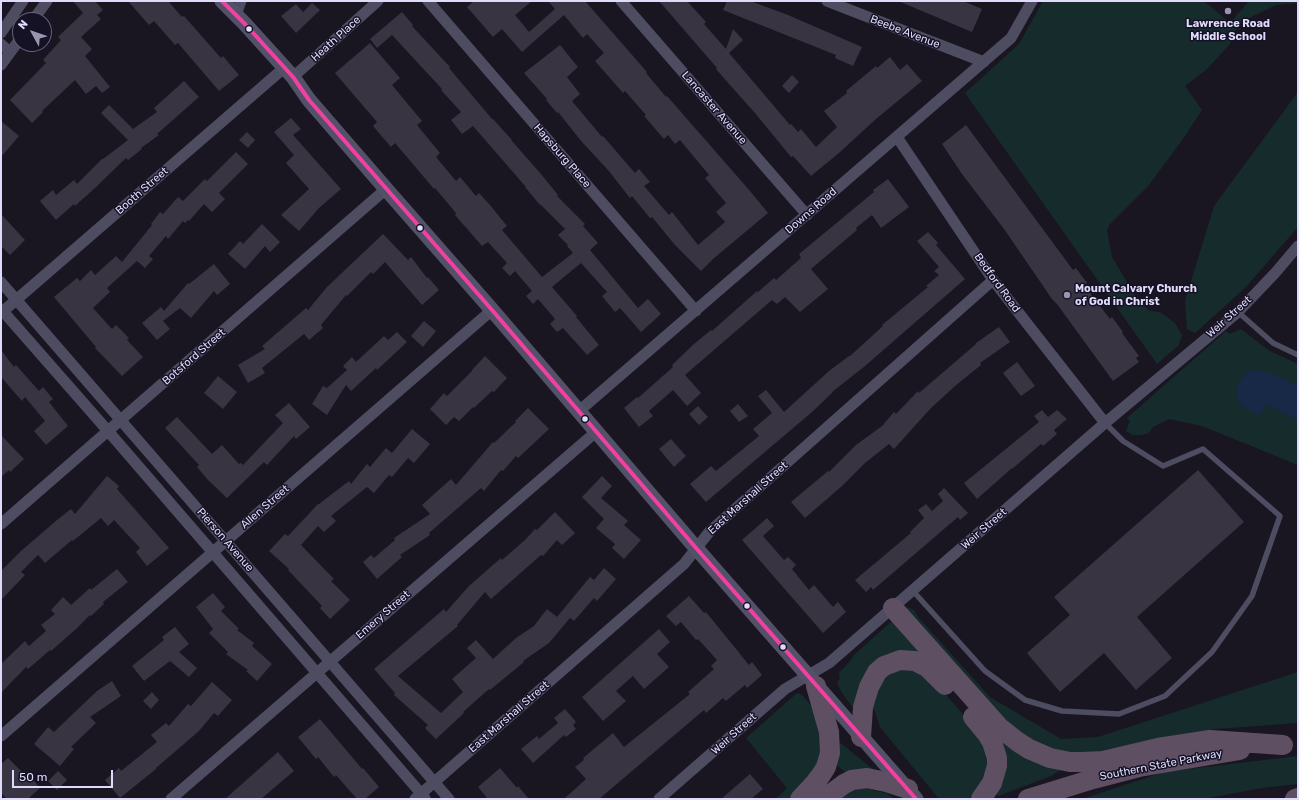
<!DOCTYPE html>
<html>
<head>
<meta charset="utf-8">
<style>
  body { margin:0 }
  #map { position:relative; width:1299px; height:800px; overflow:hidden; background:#191621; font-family:Rubik,sans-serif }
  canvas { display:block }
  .frame { position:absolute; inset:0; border:2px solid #dfdbfb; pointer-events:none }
  .north { position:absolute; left:12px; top:12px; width:40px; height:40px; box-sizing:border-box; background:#161225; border:1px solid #66627b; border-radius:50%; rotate:310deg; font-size:11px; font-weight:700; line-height:16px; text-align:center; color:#dfdbfb }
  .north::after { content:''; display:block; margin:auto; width:14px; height:18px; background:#9a96af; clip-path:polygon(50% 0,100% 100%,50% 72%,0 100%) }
  .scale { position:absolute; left:12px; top:770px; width:101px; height:18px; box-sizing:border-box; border:2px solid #dfdbfb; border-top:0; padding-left:5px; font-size:12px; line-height:14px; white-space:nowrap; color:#dfdbfb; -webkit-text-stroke:3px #161225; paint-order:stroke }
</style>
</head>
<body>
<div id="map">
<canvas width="1299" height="800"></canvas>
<div class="frame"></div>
<div class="north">N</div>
<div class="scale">50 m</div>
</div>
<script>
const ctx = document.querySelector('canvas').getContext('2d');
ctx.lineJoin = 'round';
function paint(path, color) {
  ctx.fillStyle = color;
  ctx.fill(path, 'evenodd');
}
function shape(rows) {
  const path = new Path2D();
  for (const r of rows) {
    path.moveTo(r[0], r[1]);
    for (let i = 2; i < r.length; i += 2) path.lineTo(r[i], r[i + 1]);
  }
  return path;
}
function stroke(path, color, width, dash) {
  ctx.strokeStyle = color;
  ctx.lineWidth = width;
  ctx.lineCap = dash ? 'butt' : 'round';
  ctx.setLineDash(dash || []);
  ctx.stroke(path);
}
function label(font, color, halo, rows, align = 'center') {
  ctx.font = font + ' Rubik,sans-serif';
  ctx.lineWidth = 3;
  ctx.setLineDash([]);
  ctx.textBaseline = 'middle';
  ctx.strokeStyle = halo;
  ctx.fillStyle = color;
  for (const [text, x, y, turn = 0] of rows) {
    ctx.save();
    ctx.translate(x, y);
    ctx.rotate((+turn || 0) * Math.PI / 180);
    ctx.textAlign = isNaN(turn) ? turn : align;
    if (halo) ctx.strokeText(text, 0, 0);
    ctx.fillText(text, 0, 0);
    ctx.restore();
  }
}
paint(shape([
  [1043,1,1204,1,1230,23,1249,1,1298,1,1298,3,1276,5,1245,20,1233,33,1230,44,1207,69,1185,86,1202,110,1185,136,1149,185,1110,224,1107,230,1112,257,1139,302,1150,311,1160,312,1175,323,1182,335,1179,345,1157,364,965,93,1019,44],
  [1298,92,1298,227,1245,288,1195,333,1187,329,1185,301,1214,206],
  [1241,329,1268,350,1298,364,1298,465,1202,426,1169,419,1153,427,1149,433,1141,435,1133,435,1126,431,1130,421,1127,418,1226,331,1230,334],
  [907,607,914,610,918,617,990,697,1061,739,1098,737,1298,672,1298,723,1215,729,1101,752,1068,753,1035,744,1006,725,907,612],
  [892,621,935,664,902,651,854,709,842,693,837,682,840,679,839,673,851,660,854,655],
  [912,665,928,674,985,740,992,760,978,793,967,799,939,799,880,727,875,711,869,706,874,688,891,670],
  [799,693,802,695,820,716,823,761,809,782,790,799,776,799,787,788,746,738,796,694],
  [990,725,1062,769,1051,776,998,796,993,790],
  [838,741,874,770,849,775,834,763],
  [1298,756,1298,784,1262,788,1203,799,1082,799,1164,772],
  [872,786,872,790,886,793,895,799,834,799,848,787]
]), '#162c2c');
paint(shape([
  [1250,370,1264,371,1298,385,1298,420,1267,405,1259,415,1244,407,1238,400,1237,385]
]), '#172946');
paint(shape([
  [73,1,95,1,103,10,97,15,101,19,81,37,92,49,85,56,110,87,102,93,96,86,86,94,75,80,42,111,43,112,32,123,10,100,46,63,43,60,61,40,58,37,83,13],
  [128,1,168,1,182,17,184,16,221,58,223,56,239,75,219,91,178,43,175,45,154,21,149,25],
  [474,1,532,1,515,15,529,32,555,9,548,1,585,1,647,72,646,73,666,97,667,96,750,191,768,213,713,259,701,271,675,245,652,217,650,218,632,196,630,198,608,170,582,142,558,112,557,113,546,100,547,99,524,73,560,45,578,67,567,77,580,94,572,101,602,137,603,136,635,173,639,169,650,182,644,186,669,215,672,212,698,245,725,222,716,212,726,203,705,178,709,175,680,140,675,144,668,135,664,139,644,116,646,115,625,91,623,93,595,61,604,53,587,34,583,38,564,15,522,52,502,29,493,37,467,7],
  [659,1,687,1,706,22,704,24,726,49,733,29,743,40,729,53,790,125,791,124,798,132,801,129,816,147,837,127,824,111,847,93,846,91,876,66,877,68,890,57,900,70,907,64,922,81,876,119,839,153,811,176,793,156,791,157,755,113,730,85,716,69,717,68],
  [727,1,750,1,788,15,862,47,853,66,835,58,836,55,723,10],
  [898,1,963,1,982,9,972,32],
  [312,3,320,10,296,33,281,16,296,4,303,12],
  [402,12,413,25,412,26,450,67,449,68,492,119,493,119,512,140,511,140,541,174,558,195,557,196,585,224,583,226,598,243,590,250,638,308,648,299,661,314,641,332,620,308,615,312,602,296,607,292,581,263,552,287,577,316,576,317,599,345,587,355,563,328,557,332,550,324,555,319,538,299,533,304,526,296,532,291,515,271,510,276,502,268,507,263,488,242,482,246,455,215,456,213,435,188,434,189,395,143,391,147,373,126,377,122,335,73,370,43,400,78,392,85,422,121,417,125,440,153,436,157,456,181,460,177,476,196,479,193,490,205,507,226,502,230,542,277,573,253,567,246,568,245,558,235,565,229,541,205,540,205,525,187,526,187,473,126,462,134,451,120,461,112,441,90,442,89,392,35,377,48,370,39],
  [792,75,799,82,789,93,782,86],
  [184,81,199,97,157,134,159,135,141,148,142,149,128,160,126,158,95,188,75,206,74,204,56,220,40,201,53,190,56,195,74,180,77,184,102,159,103,159,128,140,101,113,109,105,133,129,157,112,154,108],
  [291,118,301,129,293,135,341,189,319,208,299,231,281,215,309,189,286,163,294,155,274,132],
  [1,121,19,136,1,157],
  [966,125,1073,270,1076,268,1087,283,1084,285,1110,319,1112,317,1123,332,1122,333,1139,356,1136,358,1139,362,1113,381,1057,304,1052,299,1004,229,962,174,942,144],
  [247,132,255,140,248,148,239,140],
  [236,152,248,164,219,193,225,199,212,212,204,204,189,221,188,220,185,223,183,221,168,239,166,236,149,256,153,259,145,268,137,261,107,288,110,292,93,308,112,329,116,325,129,338,127,340,143,357,122,376,95,348,96,347,54,297,77,278,80,281,91,270,95,275,116,256,122,262,152,225,151,224,160,212,163,214,178,197,183,201,205,179,207,181],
  [888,179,909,207,881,228,872,215,856,228,857,230,811,269,828,289,800,312,785,297,777,304,772,300,685,375,701,393,687,406,673,390,649,411,653,416,639,427,624,408,637,397,638,398,673,367,672,365,694,344,711,330,712,331,757,291,758,292,774,278,776,280,801,258,799,254,874,192,873,190],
  [1,214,25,240,10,255,1,246],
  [262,224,280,242,270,252,265,246,245,269,228,254,240,241,243,244],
  [928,232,938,243,936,245,965,279,865,366,832,392,832,393,812,412,706,502,690,484,711,466,716,471,759,436,753,429,772,413,758,396,766,390,784,412,829,371,849,356,850,356,883,326,882,325,928,287,926,286,939,275,934,271,939,267,917,241],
  [383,234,408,260,411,257,427,278,428,277,439,290,422,305,385,262,373,274,371,272,347,296,346,295,321,325,323,328,309,340,304,334,262,368,265,373,248,383,238,365,265,349,262,346,306,308,308,310,327,287],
  [214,264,230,284,217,295,214,291,191,318,180,308,163,321,170,329,157,340,142,323,161,307,164,311,188,283,189,284],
  [424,321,436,331,423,347,411,336],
  [999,327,1010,342,980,363,981,365,955,386,930,409,894,449,889,444,865,463,842,486,805,518,791,502,828,471,829,472,856,445,882,426,894,412,896,414,918,391,919,393,976,344,976,343],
  [397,332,407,342,377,370,376,368,351,391,346,385,327,415,312,404,323,386,327,388,347,370,343,366,352,357,356,362,384,336,388,340],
  [1,350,14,367,16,365,39,391,43,387,53,399,49,402,68,426,46,445,34,431,45,421,25,397,22,401,1,377],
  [485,356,507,378,494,392,492,391,474,408,473,407,459,421,454,417,446,425,430,409,444,393,447,396,472,371,472,370],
  [1017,362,1035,386,1021,396,1003,373],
  [218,376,237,392,223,409,204,393],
  [289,403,310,427,296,439,294,436,267,465,264,462,227,498,208,480,197,467,199,465,165,428,177,417,212,454,222,445,239,464,241,463,243,465,283,423,275,415],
  [738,404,748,416,739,422,730,411],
  [698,406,708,417,699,425,689,414],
  [528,408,549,429,518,458,516,456,503,471,501,470,484,491,481,488,429,533,430,535,400,555,402,557,377,579,363,562,371,555,374,558,395,540,394,538,430,514,422,505,451,479,456,485,493,442,494,443,516,422,515,421],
  [1042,410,1048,417,1057,410,1067,419,1054,430,1057,434,1043,446,1041,444,1012,469,1012,468,977,499,964,483,1039,422,1034,416],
  [412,429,430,444,414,463,408,458,392,477,389,475,374,493,367,487,331,516,336,521,324,532,318,526,301,545,334,579,331,581,350,600,330,619,320,608,322,606,288,570,289,569,269,551,285,534,288,536,318,504,319,504,349,481,351,484,367,464,370,467,386,448,392,453],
  [1,435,24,459,10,472,9,470,1,477],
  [671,439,686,456,674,467,659,449],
  [1198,470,1244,522,1137,617,1172,658,1136,690,1104,653,1060,692,1027,653,1070,615,1054,597],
  [107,476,119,486,117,489,169,548,147,566,136,552,140,548,114,520,108,526,101,518,73,541,72,540,45,563,38,555,21,572,25,575,1,600,1,571,21,551,57,520,71,509,75,514],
  [602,476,612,486,601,498,628,521,624,525,641,540,624,559,612,548,615,544,596,528,604,519,582,497],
  [944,488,968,513,960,520,958,517,873,590,871,587,866,592,855,580,911,533,910,532,924,518,918,510,926,504,932,511,943,501,938,494],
  [555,512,575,533,562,545,557,540,543,556,541,555,491,599,485,592,457,625,458,626,398,676,441,713,463,692,452,679,476,658,467,648,476,640,493,659,516,638,534,626,547,609,557,617,590,577,594,580,604,568,616,579,597,601,594,598,574,621,570,618,549,643,523,661,524,662,490,690,489,689,463,712,464,713,436,739,425,728,428,725,394,695,395,693,374,669,444,609,446,612,469,586,501,558,502,560,525,540,535,529,537,530],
  [767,518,774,526,763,536,769,543,784,560,788,557,796,565,792,569,809,590,814,585,833,607,838,602,846,612,823,633,742,540],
  [117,569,128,582,103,602,104,604,91,616,90,615,76,629,51,651,50,650,28,669,26,667,1,693,1,664,25,641,29,646,46,631,41,625,55,614,51,610,63,597,71,605,90,588,91,590],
  [213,593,225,607,221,611,239,629,237,630,254,643,252,646,272,664,257,681,246,671,248,670,226,654,228,652,209,633,213,629,196,607],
  [689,596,704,613,706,612,749,665,752,662,762,675,747,688,745,685,726,701,723,698,706,713,704,710,599,799,564,799,586,779,575,767,584,760,583,758,613,733,624,747,690,694,688,692,714,669,711,666,717,660,698,639,696,640,681,622,676,626,666,616],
  [175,627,189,644,179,652,197,668,189,677,170,661,144,681,132,666,164,640,162,637],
  [659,629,670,642,657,654,669,667,644,689,633,676,616,691,626,701,603,721,582,697],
  [112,681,121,696,90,717,96,723,71,747,74,749,60,766,34,744,48,727,54,732,97,691],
  [212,682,232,700,218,716,214,713,199,731,156,768,156,769,120,798,105,780,119,768,121,771,157,742,151,735,166,723,169,726,188,704,191,706],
  [152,692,159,700,151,709,143,701],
  [565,709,576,722,573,725,576,729,566,737,564,735,533,763,521,749,537,736,539,739,558,723,554,718],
  [320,719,362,769,363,768,379,787,365,799,357,799,336,775,334,777,318,757,316,759,298,737],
  [278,752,294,771,261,799,225,799],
  [8,758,26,776,28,774,40,788,28,799,7,799,1,793,1,764],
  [500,768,517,788,518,786,529,799,488,799,478,787],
  [58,771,67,780,57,790,48,781],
  [750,774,763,789,751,799,721,799]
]), '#383442');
stroke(shape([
  [1238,312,1273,343,1298,355],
  [913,591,985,671,1025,700,1062,711,1119,714,1165,696,1212,652,1252,596,1280,516,1203,449,1163,466,1123,441,1105,423]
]), '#4e4c61', 5.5);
stroke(shape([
  [428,1,696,311],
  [621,1,807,215],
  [827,1,984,62],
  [236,15,241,1],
  [33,20,47,1],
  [1,33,23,1],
  [1,44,10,52],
  [1,65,20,39],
  [293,77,378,1],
  [897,137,993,280,1105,423],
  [1,282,449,799],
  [1,309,108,431,425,798],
  [1,313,284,68],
  [579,411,1011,38,1032,1],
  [1,524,386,189],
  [1,736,492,310],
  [171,799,597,431],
  [415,799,684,564,710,531,993,280],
  [659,799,785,689,829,663,1105,423,1238,312,1276,272,1298,246]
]), '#4e4c61', 11);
stroke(shape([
  [222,1,245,24,293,77,309,100,386,189,492,310,696,548,916,799]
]), '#525167', 15);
stroke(shape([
  [893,608,999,727,1018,742,1029,749,1050,758,1070,762,1083,762,1103,761,1158,748,1210,740,1283,745],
  [973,717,987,734,992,742,997,758,997,766,992,783,981,799],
  [861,737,863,707,869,687,877,672,884,666,900,660,915,661,927,667,945,685],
  [800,799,815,783,821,775,826,767,830,753,829,732,816,686],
  [824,799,844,784,852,780,867,778,886,782,908,789],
  [1028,799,1093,779,1139,767,1240,750],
  [1295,799,1298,798]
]), '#5e4f62', 20);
stroke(shape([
  [222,1,245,24,293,77,309,100,492,310,696,548,916,799]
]), '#f240a1', 4);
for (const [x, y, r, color] of [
  [1228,11,4,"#9a96af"],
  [249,29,3.5,"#dfdbfb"],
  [420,228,3.5,"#dfdbfb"],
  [1067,295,4,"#9a96af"],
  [585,419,3.5,"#dfdbfb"],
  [747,606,3.5,"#dfdbfb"],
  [783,647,3.5,"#dfdbfb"]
]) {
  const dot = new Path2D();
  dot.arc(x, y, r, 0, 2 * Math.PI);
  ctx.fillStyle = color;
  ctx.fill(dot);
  stroke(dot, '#161225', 1.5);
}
label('bold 11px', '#dfdbfb', '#161225', [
  ["Lawrence Road",1228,24],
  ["Middle School",1228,37],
  ["Mount Calvary Church",1075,289,"left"],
  ["of God in Christ",1075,302,"left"]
]);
label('11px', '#dfdbfb', '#161225', [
  ["Beebe Avenue",905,32,21],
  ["Heath Place",336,39,-42],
  ["Lancaster Avenue",714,108,49],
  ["Hapsburg Place",562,156,49],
  ["Booth Street",142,191,-41],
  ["Downs Road",811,211,-41],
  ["Bedford Road",997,283,54],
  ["Weir Street",1229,317,-42],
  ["Botsford Street",194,357,-41],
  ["East Marshall Street",748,498,-42],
  ["Allen Street",265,507,-41],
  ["Weir Street",984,529,-41],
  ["Pierson Avenue",225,540,49],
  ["Emery Street",383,615,-41],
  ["East Marshall Street",509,717,-41],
  ["Weir Street",734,734,-42],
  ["Southern State Parkway",1161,765,-11]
]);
</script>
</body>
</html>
